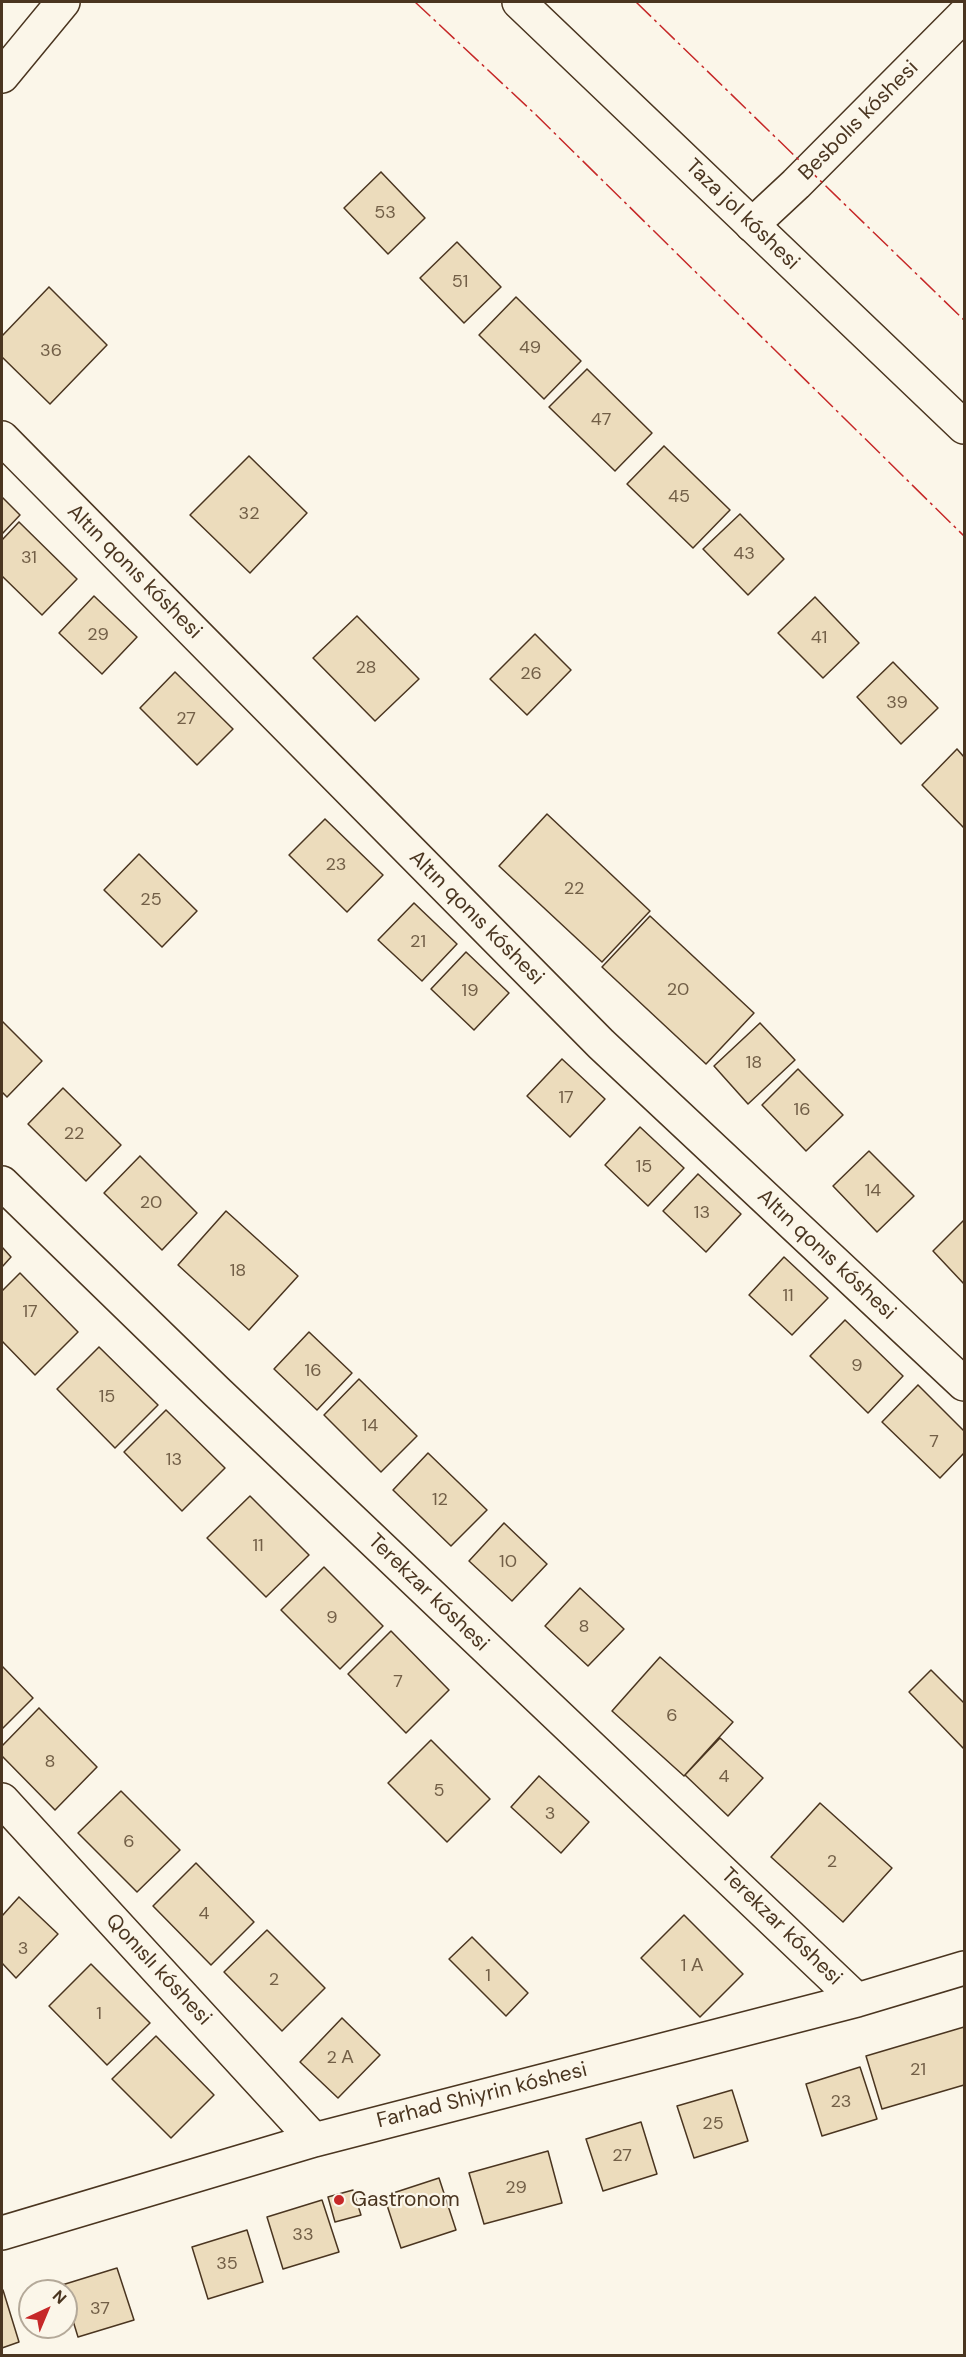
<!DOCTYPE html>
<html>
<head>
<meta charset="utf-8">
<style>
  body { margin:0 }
  #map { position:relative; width:966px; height:2357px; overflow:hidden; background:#fbf6e9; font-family:"DM Sans",sans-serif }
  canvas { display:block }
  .frame { position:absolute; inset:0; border:3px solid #4a3520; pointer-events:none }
  .north { position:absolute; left:18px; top:2279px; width:60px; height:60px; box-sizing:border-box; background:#fbf6e9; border:2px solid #b4a999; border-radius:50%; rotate:44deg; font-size:16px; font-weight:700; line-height:24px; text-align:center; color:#4a3520 }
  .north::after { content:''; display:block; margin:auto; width:21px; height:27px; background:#c62828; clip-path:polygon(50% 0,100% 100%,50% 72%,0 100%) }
</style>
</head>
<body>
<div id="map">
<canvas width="966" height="2357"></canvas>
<div class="frame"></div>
<div class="north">N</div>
</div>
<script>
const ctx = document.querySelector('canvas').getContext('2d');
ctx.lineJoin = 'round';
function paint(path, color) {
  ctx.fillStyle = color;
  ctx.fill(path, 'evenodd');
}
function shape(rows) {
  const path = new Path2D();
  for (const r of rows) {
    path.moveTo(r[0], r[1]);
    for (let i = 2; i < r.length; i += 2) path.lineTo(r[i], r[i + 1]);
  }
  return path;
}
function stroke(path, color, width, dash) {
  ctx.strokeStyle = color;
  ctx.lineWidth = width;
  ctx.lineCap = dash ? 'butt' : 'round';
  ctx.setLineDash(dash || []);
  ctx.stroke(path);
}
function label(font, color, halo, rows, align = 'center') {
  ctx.font = font + ' "DM Sans",sans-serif';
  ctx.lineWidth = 4.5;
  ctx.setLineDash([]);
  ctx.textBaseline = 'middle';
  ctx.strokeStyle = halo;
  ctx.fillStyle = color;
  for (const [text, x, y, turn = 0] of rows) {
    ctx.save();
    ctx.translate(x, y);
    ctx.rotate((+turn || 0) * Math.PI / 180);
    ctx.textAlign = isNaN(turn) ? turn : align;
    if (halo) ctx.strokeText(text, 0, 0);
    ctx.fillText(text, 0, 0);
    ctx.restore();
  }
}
const building = shape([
  [381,172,425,218,388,254,344,208,381,172],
  [457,242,501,287,464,323,420,278,457,242],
  [49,287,107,345,50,404,2,357,2,336,49,287],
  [516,297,581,361,544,399,479,335,516,297],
  [587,369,652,433,615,471,549,407,587,369],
  [664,446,730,510,693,548,627,484,664,446],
  [249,456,307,513,250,573,190,515,249,456],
  [2,497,20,515,2,534,2,497],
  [740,514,784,559,748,595,703,549,740,514],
  [19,522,77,579,42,615,2,576,2,540,19,522],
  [94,596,137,637,102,674,59,633,94,596],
  [815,597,859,643,823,678,778,633,815,597],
  [357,616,419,679,375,721,313,658,357,616],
  [535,634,571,670,527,715,490,679,535,634],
  [893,662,938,708,901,744,857,697,893,662],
  [175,672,233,729,197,765,140,708,175,672],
  [957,749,964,757,964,828,922,785,957,749],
  [547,814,650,911,602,962,499,866,547,814],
  [325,819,383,875,347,912,289,855,325,819],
  [139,854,197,911,162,947,104,890,139,854],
  [414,903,457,944,422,981,378,940,414,903],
  [650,916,754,1013,706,1064,602,967,650,916],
  [466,952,509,993,474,1030,431,989,466,952],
  [2,1021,42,1061,7,1097,2,1092,2,1021],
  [760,1023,795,1060,748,1104,714,1066,760,1023],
  [562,1059,605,1099,570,1137,527,1096,562,1059],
  [798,1069,843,1115,806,1151,762,1105,798,1069],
  [63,1088,121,1145,86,1181,28,1124,63,1088],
  [640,1127,684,1168,648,1206,605,1165,640,1127],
  [869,1151,914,1196,877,1232,833,1186,869,1151],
  [140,1156,197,1213,162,1250,104,1193,140,1156],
  [698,1174,741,1214,706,1252,663,1211,698,1174],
  [226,1211,298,1276,249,1330,178,1265,226,1211],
  [964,1220,964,1284,933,1251,964,1220],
  [2,1247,11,1257,2,1267,2,1247],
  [784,1257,828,1298,792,1335,749,1295,784,1257],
  [20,1273,78,1332,35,1375,2,1341,2,1291,20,1273],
  [845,1320,903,1376,868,1413,810,1356,845,1320],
  [309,1332,352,1373,317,1410,274,1369,309,1332],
  [99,1347,158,1405,115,1448,57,1389,99,1347],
  [359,1379,417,1436,381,1472,324,1415,359,1379],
  [918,1385,964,1431,964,1453,940,1478,882,1422,918,1385],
  [166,1410,225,1468,182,1511,124,1452,166,1410],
  [428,1453,487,1510,451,1546,393,1490,428,1453],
  [250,1496,309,1555,266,1597,207,1538,250,1496],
  [504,1523,547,1564,512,1601,469,1561,504,1523],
  [324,1567,383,1626,340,1669,281,1610,324,1567],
  [580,1588,624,1629,588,1666,545,1626,580,1588],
  [391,1631,449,1690,406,1733,348,1674,391,1631],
  [660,1657,733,1722,684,1776,612,1711,660,1657],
  [2,1666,33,1698,2,1729,2,1666],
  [931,1670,964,1703,964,1749,909,1692,931,1670],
  [39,1708,97,1767,55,1810,2,1756,2,1746,39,1708],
  [720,1738,763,1778,728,1816,685,1775,720,1738],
  [431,1740,490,1799,447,1842,388,1783,431,1740],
  [539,1776,589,1822,561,1853,511,1807,539,1776],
  [121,1791,180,1850,137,1892,78,1833,121,1791],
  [820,1803,892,1868,843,1922,771,1857,820,1803],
  [196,1863,254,1922,211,1965,153,1906,196,1863],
  [19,1897,58,1934,16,1978,2,1963,2,1916,19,1897],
  [684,1915,743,1974,700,2017,641,1958,684,1915],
  [267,1930,325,1988,282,2031,224,1972,267,1930],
  [472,1937,528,1993,506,2016,449,1959,472,1937],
  [91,1964,150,2023,107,2065,49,2006,91,1964],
  [342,2018,380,2055,338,2098,300,2062,342,2018],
  [964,2027,964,2085,882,2109,866,2056,964,2027],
  [156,2036,214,2095,171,2138,112,2079,156,2036],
  [860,2067,877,2119,822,2136,806,2084,860,2067],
  [732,2090,748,2141,694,2158,677,2106,732,2090],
  [641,2122,657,2174,603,2191,586,2139,641,2122],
  [548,2151,562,2203,484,2224,469,2173,548,2151],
  [439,2178,456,2230,401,2248,384,2196,439,2178],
  [353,2190,361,2215,335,2222,328,2197,353,2190],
  [322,2200,339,2252,283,2269,267,2217,322,2200],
  [247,2230,263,2282,208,2299,192,2247,247,2230],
  [117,2268,134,2320,78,2337,66,2298,66,2291,64,2291,62,2285,117,2268],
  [3,2290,19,2342,2,2348,2,2291,3,2290]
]);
paint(building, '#ecdcbc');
stroke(building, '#4a3520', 1.5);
const minor = shape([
  [2,76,63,2],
  [752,225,796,184,964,15],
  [2,438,601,1044,964,1384],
  [2,1183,216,1391,857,2000],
  [2,1800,314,2140],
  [2,2233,314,2140,857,2000,964,1968]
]);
const major = shape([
  [519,2,964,427]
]);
stroke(minor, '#4a3520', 36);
stroke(major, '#4a3520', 36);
stroke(minor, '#fbf6e9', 33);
stroke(major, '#fbf6e9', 33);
stroke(shape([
  [415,2,534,113,964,536],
  [636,2,964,320]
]), '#c62828', 1.5, [21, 4.5, 3, 4.5]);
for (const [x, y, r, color] of [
  [339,2200,6,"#c62828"]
]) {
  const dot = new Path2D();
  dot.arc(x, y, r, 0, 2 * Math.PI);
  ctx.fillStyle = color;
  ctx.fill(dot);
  stroke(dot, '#fbf6e9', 2);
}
label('18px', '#725f47', null, [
  ["53",385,213],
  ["51",460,282],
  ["49",530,348],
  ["36",51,351],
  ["47",601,420],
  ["45",679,497],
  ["32",249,514],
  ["43",744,554],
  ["31",29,558],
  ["29",98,635],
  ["41",819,638],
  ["28",366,668],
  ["26",531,674],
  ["39",897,703],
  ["27",186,719],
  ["23",336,865],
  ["22",574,889],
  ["25",151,900],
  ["21",418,942],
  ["20",678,990],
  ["19",470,991],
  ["18",754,1063],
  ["17",566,1098],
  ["16",802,1110],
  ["22",74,1134],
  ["15",644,1167],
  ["14",873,1191],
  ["20",151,1203],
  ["13",702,1213],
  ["18",238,1271],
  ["11",788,1296],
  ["17",30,1312],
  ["9",857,1366],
  ["16",313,1371],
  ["15",107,1397],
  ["14",370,1426],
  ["7",934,1442],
  ["13",174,1460],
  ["12",440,1500],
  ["11",258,1546],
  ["10",508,1562],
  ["9",332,1618],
  ["8",584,1627],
  ["7",398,1682],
  ["6",672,1716],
  ["8",50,1762],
  ["4",724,1777],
  ["5",439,1791],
  ["3",550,1814],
  ["6",129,1842],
  ["2",832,1862],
  ["4",204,1914],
  ["3",23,1949],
  ["1 А",692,1966],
  ["1",488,1976],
  ["2",274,1980],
  ["1",99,2014],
  ["2 А",340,2058],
  ["21",918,2070],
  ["23",841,2102],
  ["25",713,2124],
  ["27",622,2156],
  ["29",516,2188],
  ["33",303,2235],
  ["35",227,2264],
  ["37",100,2309]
]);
label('21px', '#4a3520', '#fbf6e9', [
  ["Besbolıs kóshesi",859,121,-45],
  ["Taza jol kóshesi",742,215,44],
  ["Altın qonıs kóshesi",134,572,45],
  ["Altın qonıs kóshesi",476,918,45],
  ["Altın qonıs kóshesi",826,1255,43],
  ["Terekzar kóshesi",428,1593,44],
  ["Terekzar kóshesi",781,1927,44],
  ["Qonıslı kóshesi",158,1970,47],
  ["Farhad Shiyrin kóshesi",482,2096,-14]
]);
label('21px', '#4a3520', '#fbf6e9', [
  ["Gastronom",351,2200]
], 'left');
</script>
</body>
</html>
